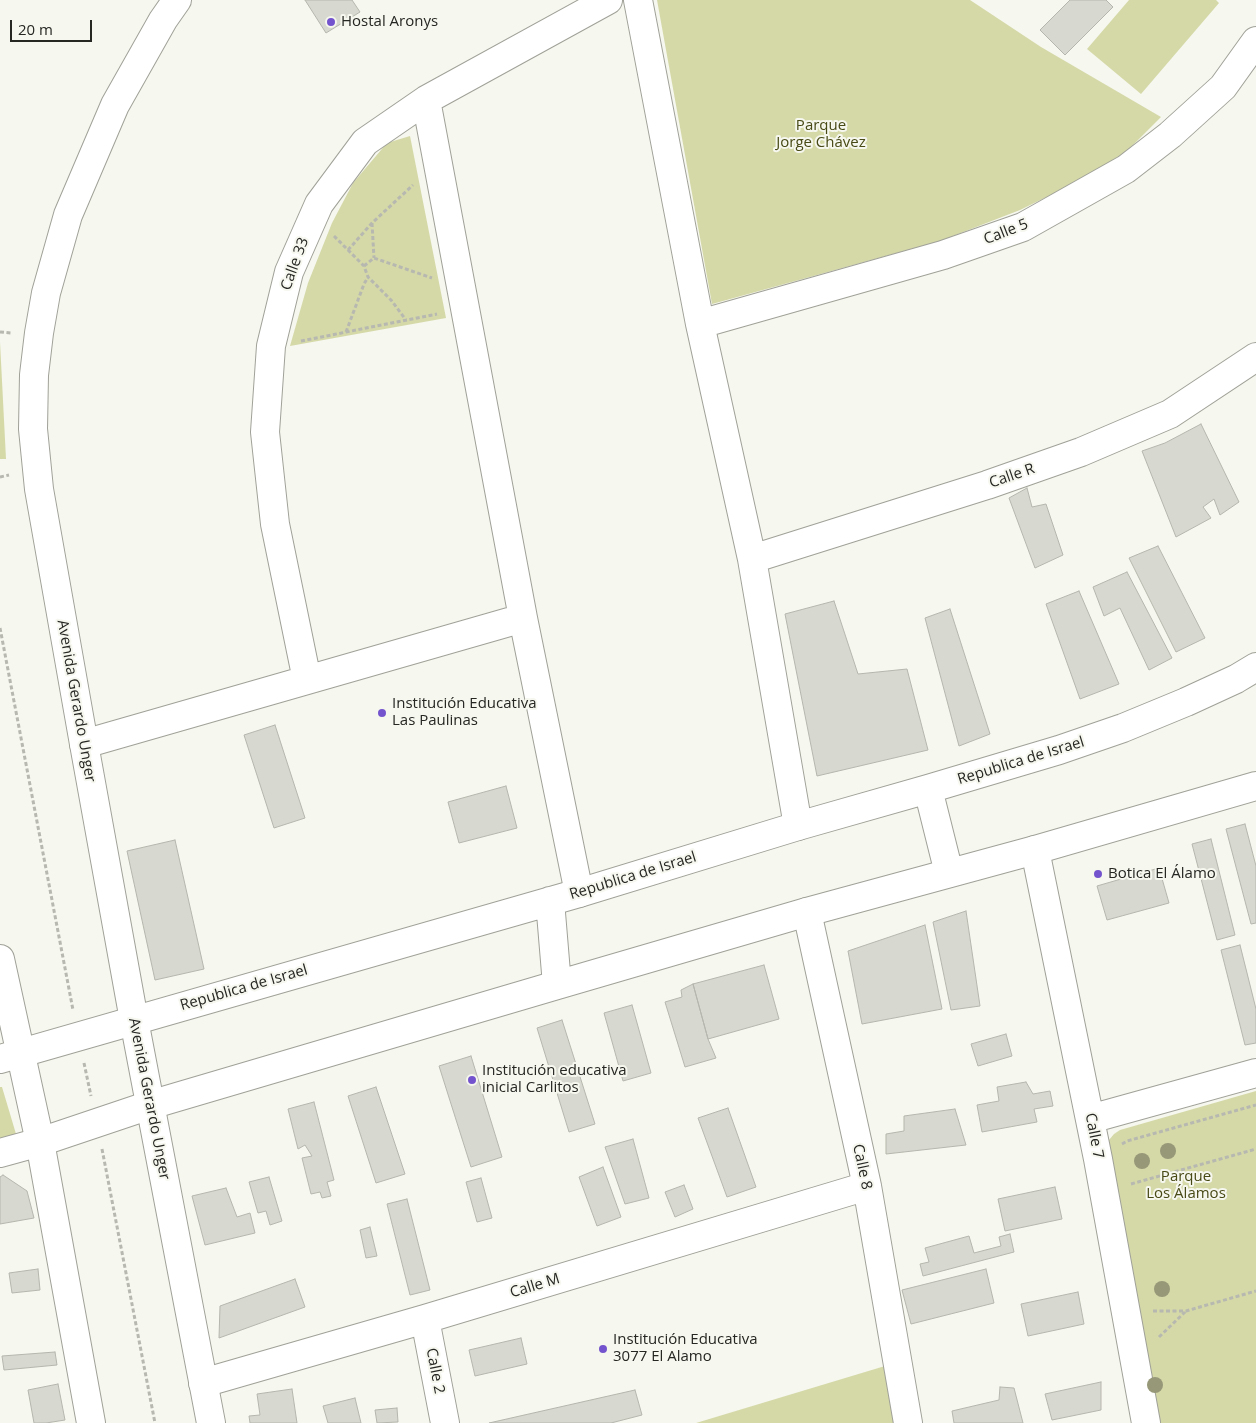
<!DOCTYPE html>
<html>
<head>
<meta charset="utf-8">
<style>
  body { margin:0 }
  #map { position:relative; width:1256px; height:1423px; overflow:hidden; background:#f6f7ee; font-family:"Open Sans",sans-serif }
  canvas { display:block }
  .scale { position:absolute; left:10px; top:20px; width:82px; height:22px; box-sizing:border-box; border:2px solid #262623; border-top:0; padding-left:6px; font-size:15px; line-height:18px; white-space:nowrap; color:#262623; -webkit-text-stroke:4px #f6f7ee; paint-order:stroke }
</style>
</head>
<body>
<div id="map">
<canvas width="1256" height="1423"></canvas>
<div class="scale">20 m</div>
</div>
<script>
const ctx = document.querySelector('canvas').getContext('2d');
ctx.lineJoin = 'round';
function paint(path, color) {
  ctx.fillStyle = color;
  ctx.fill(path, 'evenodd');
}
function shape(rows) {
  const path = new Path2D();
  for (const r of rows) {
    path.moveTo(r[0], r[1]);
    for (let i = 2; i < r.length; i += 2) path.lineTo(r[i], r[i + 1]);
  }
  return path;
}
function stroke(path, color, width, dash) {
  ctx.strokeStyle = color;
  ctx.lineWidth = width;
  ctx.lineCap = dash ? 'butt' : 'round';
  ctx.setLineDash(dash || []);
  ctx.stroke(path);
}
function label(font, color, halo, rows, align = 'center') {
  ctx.font = font + ' "Open Sans",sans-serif';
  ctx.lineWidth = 4;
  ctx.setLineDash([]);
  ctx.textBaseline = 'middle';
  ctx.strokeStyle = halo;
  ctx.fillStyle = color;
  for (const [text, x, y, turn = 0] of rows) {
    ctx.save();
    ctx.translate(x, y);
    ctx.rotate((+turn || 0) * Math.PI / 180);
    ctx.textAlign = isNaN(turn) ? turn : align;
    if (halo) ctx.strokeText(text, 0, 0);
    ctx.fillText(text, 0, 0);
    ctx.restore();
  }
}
paint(shape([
  [657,0,970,0,1041,47,1161,117,1127,151,1079,181,1020,210,940,241,712,304],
  [1129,0,1216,0,1219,3,1141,94,1087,49],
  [410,136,446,318,290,346,308,283,332,223,353,183,387,143],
  [0,342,6,459,0,459],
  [0,1087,2,1087,16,1134,0,1138],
  [1256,1091,1256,1423,1155,1423,1107,1146,1109,1140,1114,1134,1120,1130],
  [885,1366,895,1423,696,1423]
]), '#d5d9a8');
const building = shape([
  [305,0,352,0,360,12,326,33,305,0],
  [1070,0,1106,0,1113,7,1065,55,1040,30,1070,0],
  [1201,424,1239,502,1220,515,1214,499,1203,507,1211,518,1176,537,1142,451,1165,443,1201,424],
  [1027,488,1032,507,1046,504,1063,555,1035,568,1009,498,1027,488],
  [1158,546,1205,638,1176,652,1129,558,1158,546],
  [1127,572,1172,658,1149,670,1120,608,1104,616,1093,587,1127,572],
  [1079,591,1119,684,1080,699,1046,604,1079,591],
  [834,601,858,674,907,669,928,750,817,776,785,614,834,601],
  [950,609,990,734,959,746,925,618,950,609],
  [275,725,305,818,274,828,244,735,275,725],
  [506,786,517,828,459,843,448,802,506,786],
  [1245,824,1256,866,1256,923,1251,924,1226,829,1245,824],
  [1211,839,1235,935,1217,940,1192,844,1211,839],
  [175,840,204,969,155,980,127,851,175,840],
  [1159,868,1169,903,1107,920,1097,886,1159,868],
  [966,911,980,1006,951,1010,933,922,966,911],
  [925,925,942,1009,862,1024,848,951,925,925],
  [1240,945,1256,1009,1256,1043,1245,1045,1221,950,1240,945],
  [764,965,779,1019,708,1039,693,984,764,965],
  [693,984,708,1039,716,1058,685,1067,665,1002,682,997,681,990,693,984],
  [632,1005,651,1073,623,1081,604,1013,632,1005],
  [562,1020,595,1124,569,1132,537,1028,562,1020],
  [1006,1034,1012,1056,978,1066,971,1044,1006,1034],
  [471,1056,502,1157,471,1167,439,1066,471,1056],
  [1026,1082,1033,1094,1050,1091,1053,1106,1034,1109,1037,1122,982,1132,977,1105,999,1101,997,1087,1026,1082],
  [376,1087,405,1174,376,1183,348,1096,376,1087],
  [314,1102,334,1180,327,1182,331,1196,322,1198,320,1192,311,1194,302,1158,312,1156,305,1145,298,1149,288,1109,314,1102],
  [728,1108,756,1187,727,1197,698,1118,728,1108],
  [955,1109,966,1145,886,1154,886,1134,904,1131,904,1116,955,1109],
  [633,1139,649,1198,625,1204,605,1147,633,1139],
  [603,1167,621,1217,597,1226,579,1177,603,1167],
  [3,1175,27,1191,34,1218,0,1224,0,1177,3,1175],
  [269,1177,282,1221,270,1225,266,1211,258,1213,249,1182,269,1177],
  [481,1178,492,1218,477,1222,466,1182,481,1178],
  [684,1185,693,1209,675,1217,665,1192,684,1185],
  [1055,1187,1062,1219,1005,1231,998,1199,1055,1187],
  [226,1188,237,1217,250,1213,255,1233,205,1245,192,1196,226,1188],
  [407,1199,430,1290,410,1295,387,1204,407,1199],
  [370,1227,377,1256,366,1258,360,1230,370,1227],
  [1010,1234,1014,1252,923,1276,920,1264,929,1262,925,1248,969,1236,974,1253,1001,1246,999,1237,1010,1234],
  [38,1269,40,1290,12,1293,9,1273,38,1269],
  [986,1269,994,1303,911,1324,902,1290,986,1269],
  [295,1279,305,1307,219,1338,220,1306,295,1279],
  [1078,1292,1084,1324,1028,1336,1021,1304,1078,1292],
  [521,1338,527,1364,475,1376,469,1350,521,1338],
  [55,1352,57,1365,4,1370,2,1356,55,1352],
  [1101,1382,1101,1410,1052,1420,1045,1394,1101,1382],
  [58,1384,65,1420,46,1423,34,1423,28,1390,58,1384],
  [1000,1387,1014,1388,1023,1423,954,1423,952,1411,999,1400,1000,1387],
  [292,1389,297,1423,250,1423,249,1416,260,1415,257,1394,292,1389],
  [635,1390,642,1415,611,1423,489,1423,635,1390],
  [355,1398,361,1423,328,1423,323,1406,355,1398],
  [397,1408,398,1422,377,1423,375,1410,397,1408]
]);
paint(building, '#d7d8cf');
stroke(building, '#b5b6ad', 1);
const minor = shape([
  [638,0,700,324,752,559,798,826],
  [426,100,523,618,579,893],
  [700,324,943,255,1023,227,1126,169,1170,135,1223,87,1256,41],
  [752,559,987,485,1081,452,1170,414,1256,357],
  [307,680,275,524,265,432,271,346,289,272,319,204,365,142,426,100,608,0],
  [84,744,523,618],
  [1035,850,1098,1159,1146,1423],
  [807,912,867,1186,908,1423],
  [1090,1119,1256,1073],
  [425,1319,445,1423],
  [203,1383,425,1319,867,1186]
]);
const tertiary = shape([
  [928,789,949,873],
  [550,901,557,985],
  [0,1059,579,893,798,826,928,789,1059,750,1123,728,1186,702,1236,679,1256,667],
  [0,1153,40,1142,150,1105,557,985,807,912,1035,850,1256,786]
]);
const secondary = shape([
  [177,0,163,20,115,105,68,215,46,293,39,333,34,375,33,429,39,489,84,744,134,1020,211,1423],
  [0,959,40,1142,91,1423]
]);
stroke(minor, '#a0a198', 30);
stroke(tertiary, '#a0a198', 30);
stroke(secondary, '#a0a198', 30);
stroke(shape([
  [372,223,374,258],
  [334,236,364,266,368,277,391,300,406,320],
  [348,250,372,223,413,185],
  [364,266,374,258,432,278],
  [0,332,11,333],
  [346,332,364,284,368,277],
  [301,341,437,314],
  [0,477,9,475],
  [0,628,73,1010],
  [84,1063,91,1096],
  [1122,1144,1127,1141,1256,1105],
  [102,1149,155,1423],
  [1131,1184,1256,1149],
  [1153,1311,1186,1311,1256,1291],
  [1159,1337,1185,1312]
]), '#b7b8b0', 3, [4, 2.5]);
stroke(minor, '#fff', 28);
stroke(tertiary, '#fff', 28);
stroke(secondary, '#fff', 28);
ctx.fillStyle = '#969877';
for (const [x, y] of [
  [1168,1151],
  [1142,1161],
  [1162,1289],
  [1155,1385]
]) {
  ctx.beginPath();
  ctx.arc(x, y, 8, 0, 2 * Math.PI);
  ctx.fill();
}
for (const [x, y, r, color] of [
  [331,22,5,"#7454ce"],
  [382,713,5,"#7454ce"],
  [1098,874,5,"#7454ce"],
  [472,1080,5,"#7454ce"],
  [603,1349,5,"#7454ce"]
]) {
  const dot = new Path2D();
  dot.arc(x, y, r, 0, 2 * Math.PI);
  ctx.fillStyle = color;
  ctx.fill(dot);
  stroke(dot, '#f6f7ee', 2);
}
label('15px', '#262623', '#f6f7ee', [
  ["Hostal Aronys",341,22],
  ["Institución Educativa",392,704],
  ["Las Paulinas",392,721],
  ["Botica El Álamo",1108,874],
  ["Institución educativa",482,1071],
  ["inicial Carlitos",482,1088],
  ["Institución Educativa",613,1340],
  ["3077 El Alamo",613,1357]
], 'left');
label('15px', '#484a16', '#f6f7ee', [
  ["Parque",821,126],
  ["Jorge Chávez",821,143],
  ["Parque",1186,1177],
  ["Los Álamos",1186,1194]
]);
label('15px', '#262623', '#f6f7ee', [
  ["Calle 5",1006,232,-21],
  ["Calle 33",295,264,-70],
  ["Calle R",1012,476,-19],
  ["Avenida Gerardo Unger",76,701,80],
  ["Republica de Israel",1021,761,-17],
  ["Republica de Israel",633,876,-17],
  ["Republica de Israel",244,988,-16],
  ["Avenida Gerardo Unger",149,1099,79],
  ["Calle 7",1094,1136,79],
  ["Calle 8",862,1167,78],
  ["Calle M",535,1286,-17],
  ["Calle 2",435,1371,79]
]);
</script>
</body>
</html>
